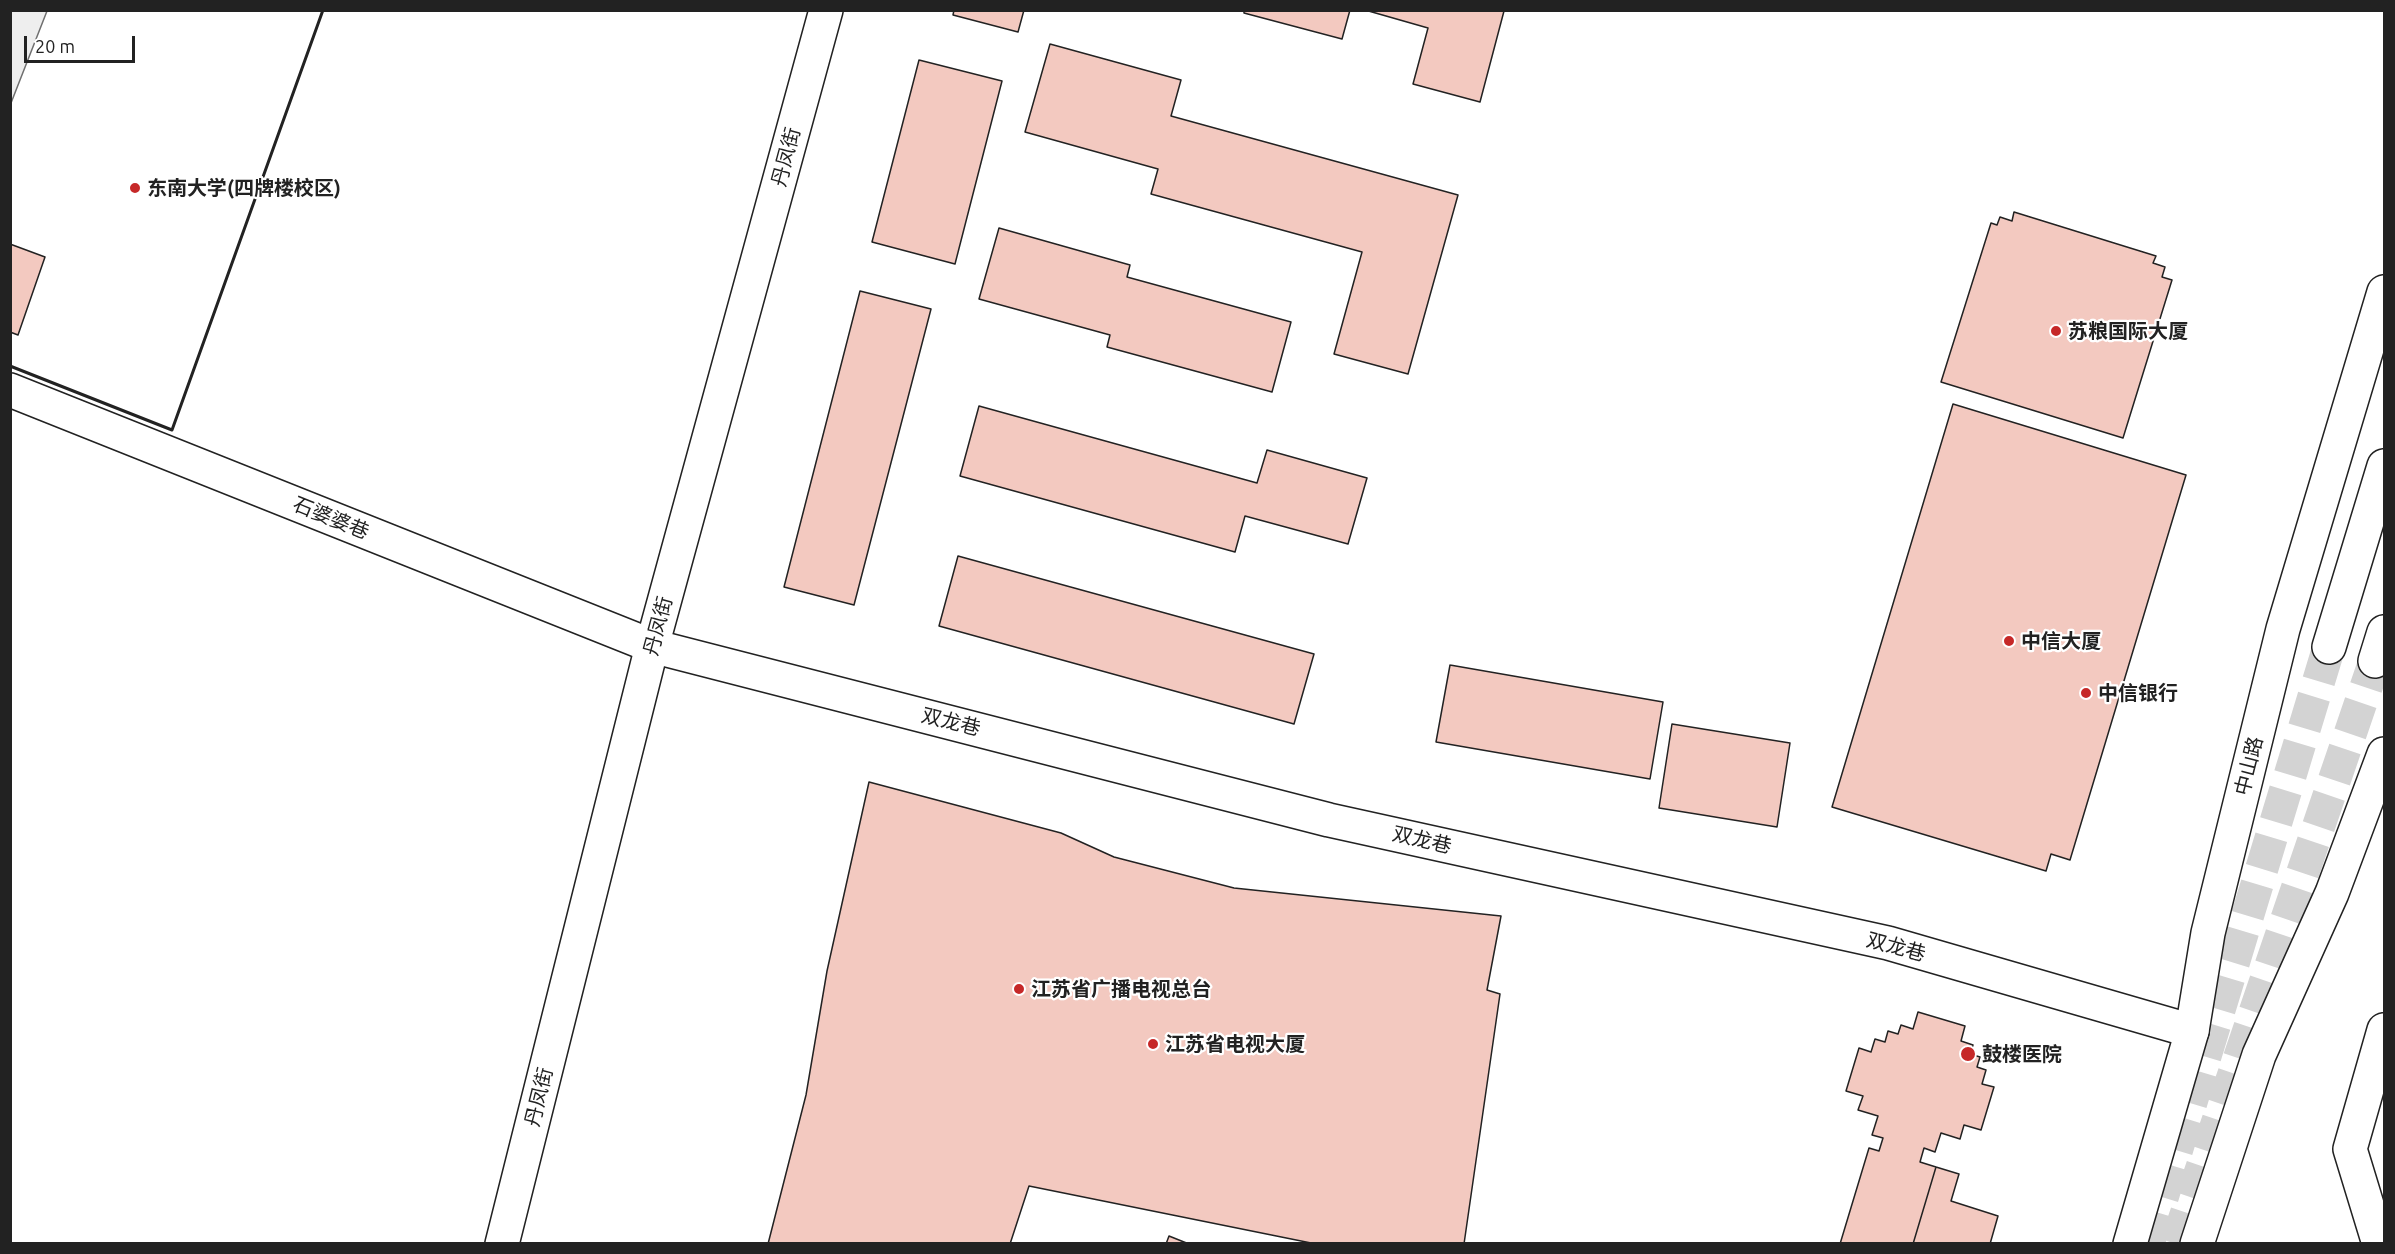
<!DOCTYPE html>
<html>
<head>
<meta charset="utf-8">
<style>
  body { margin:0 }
  #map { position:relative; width:2395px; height:1254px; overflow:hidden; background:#fff; font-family:Ubuntu,sans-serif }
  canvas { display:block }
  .frame { position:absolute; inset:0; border:12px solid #222; pointer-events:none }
  .scale { position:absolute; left:24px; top:36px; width:111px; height:27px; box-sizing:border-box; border:3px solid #222; border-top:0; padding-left:8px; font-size:18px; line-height:21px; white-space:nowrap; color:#222; -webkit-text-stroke:4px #fff; paint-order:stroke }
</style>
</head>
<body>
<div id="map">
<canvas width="2395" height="1254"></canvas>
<div class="frame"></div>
<div class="scale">20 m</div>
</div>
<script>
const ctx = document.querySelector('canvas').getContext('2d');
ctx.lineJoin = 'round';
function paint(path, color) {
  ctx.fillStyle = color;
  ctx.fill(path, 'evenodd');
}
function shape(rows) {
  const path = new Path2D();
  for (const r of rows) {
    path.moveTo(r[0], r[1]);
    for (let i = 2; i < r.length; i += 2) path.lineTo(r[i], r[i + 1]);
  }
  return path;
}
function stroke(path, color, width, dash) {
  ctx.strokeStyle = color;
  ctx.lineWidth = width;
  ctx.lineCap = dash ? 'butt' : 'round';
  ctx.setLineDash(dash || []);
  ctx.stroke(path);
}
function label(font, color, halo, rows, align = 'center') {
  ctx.font = font + ' Ubuntu,"Noto Sans SC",sans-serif';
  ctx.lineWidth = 4.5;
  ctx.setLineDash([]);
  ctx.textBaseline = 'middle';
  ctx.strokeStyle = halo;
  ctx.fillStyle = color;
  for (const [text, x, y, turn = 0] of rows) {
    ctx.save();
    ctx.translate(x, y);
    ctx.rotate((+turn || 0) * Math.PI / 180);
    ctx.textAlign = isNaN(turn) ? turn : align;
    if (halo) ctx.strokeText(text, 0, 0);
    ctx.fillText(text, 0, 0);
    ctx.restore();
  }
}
const green = shape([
  [11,10,47,11,11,103,10,11,11,10]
]);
paint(green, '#eee');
stroke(green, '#6f6f6f', 1.5);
const building = shape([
  [954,10,1024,10,1018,32,953,15,954,10],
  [1244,10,1350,10,1342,39,1244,13,1244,10],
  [1365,10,1504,11,1480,102,1413,84,1428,28,1365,10],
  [1050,44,1181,80,1171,116,1458,195,1408,374,1334,354,1362,252,1151,194,1158,169,1025,132,1050,44],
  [919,60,1002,81,955,264,872,242,919,60],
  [2014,212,2156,256,2153,263,2165,267,2162,277,2172,280,2123,438,1941,382,1991,223,1997,225,2000,217,2012,221,2014,212],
  [999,228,1130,265,1127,277,1291,322,1272,392,1107,347,1110,335,979,299,999,228],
  [10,244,45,257,18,335,10,332,10,244],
  [860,291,931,309,854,605,784,587,860,291],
  [1953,404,2186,475,2070,860,2051,854,2046,871,1832,807,1953,404],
  [979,406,1257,483,1267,450,1367,478,1348,544,1245,516,1235,552,960,476,979,406],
  [958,556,1314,654,1294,724,939,626,958,556],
  [1450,665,1663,702,1650,779,1436,742,1450,665],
  [1672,724,1790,743,1777,827,1659,808,1672,724],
  [869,782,1061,833,1114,857,1234,888,1501,916,1487,990,1500,994,1464,1244,1316,1244,1029,1186,1010,1244,768,1244,806,1095,827,971,869,782],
  [1918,1012,1965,1026,1961,1041,1973,1045,1970,1054,1980,1057,1977,1067,1986,1070,1982,1084,1994,1087,1981,1130,1964,1125,1960,1139,1941,1133,1935,1152,1924,1148,1920,1162,1936,1167,1913,1244,1840,1244,1869,1148,1879,1151,1883,1138,1872,1135,1878,1116,1858,1110,1863,1096,1846,1091,1859,1048,1871,1052,1875,1039,1885,1042,1888,1031,1898,1034,1901,1025,1913,1029,1918,1012],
  [1936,1167,1959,1174,1951,1201,1998,1216,1990,1244,1913,1244,1936,1167],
  [1169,1236,1189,1244,1166,1244,1169,1236]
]);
paint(building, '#f3c9c0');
stroke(building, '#222', 1.5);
stroke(shape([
  [2148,1244,2329,647],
  [2176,1244,2375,661]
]), '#d3d3d3', 33, [33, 16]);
const minor = shape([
  [10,390,652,646,1329,820,1888,943,2192,1031],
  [2379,1244,2350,1149,2384,1030]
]);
const major = shape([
  [2329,647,2384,466],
  [2375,661,2384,632],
  [502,1244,652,646,826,10],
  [2130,1244,2192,1031,2208,933,2283,629,2384,292],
  [2197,1244,2259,1055,2332,893,2384,754]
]);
stroke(minor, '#222', 36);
stroke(major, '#222', 36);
stroke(minor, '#fff', 33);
stroke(major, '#fff', 33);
stroke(shape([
  [10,366,172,430,323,10]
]), '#222', 3);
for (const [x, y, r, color] of [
  [135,188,6,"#c62828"],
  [2056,331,6,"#c62828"],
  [2009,641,6,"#c62828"],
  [2086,693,6,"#c62828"],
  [1019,989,6,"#c62828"],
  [1153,1044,6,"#c62828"],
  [1968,1054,8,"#c62828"]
]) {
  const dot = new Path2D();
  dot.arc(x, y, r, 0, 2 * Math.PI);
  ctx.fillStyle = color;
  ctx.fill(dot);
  stroke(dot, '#fff', 2);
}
label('20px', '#222', '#fff', [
  ["丹凤街",786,157,-75],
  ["石婆婆巷",331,518,22],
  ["丹凤街",658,626,-75],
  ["双龙巷",951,722,14],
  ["中山路",2249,766,-76],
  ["双龙巷",1422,840,13],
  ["双龙巷",1896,947,15],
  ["丹凤街",539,1097,-76]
]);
label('bold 20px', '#222', '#fff', [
  ["东南大学(四牌楼校区)",147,188],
  ["苏粮国际大厦",2068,331],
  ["中信大厦",2021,641],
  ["中信银行",2098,693],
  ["江苏省广播电视总台",1031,989],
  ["江苏省电视大厦",1165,1044],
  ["鼓楼医院",1982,1054]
], 'left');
</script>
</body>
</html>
